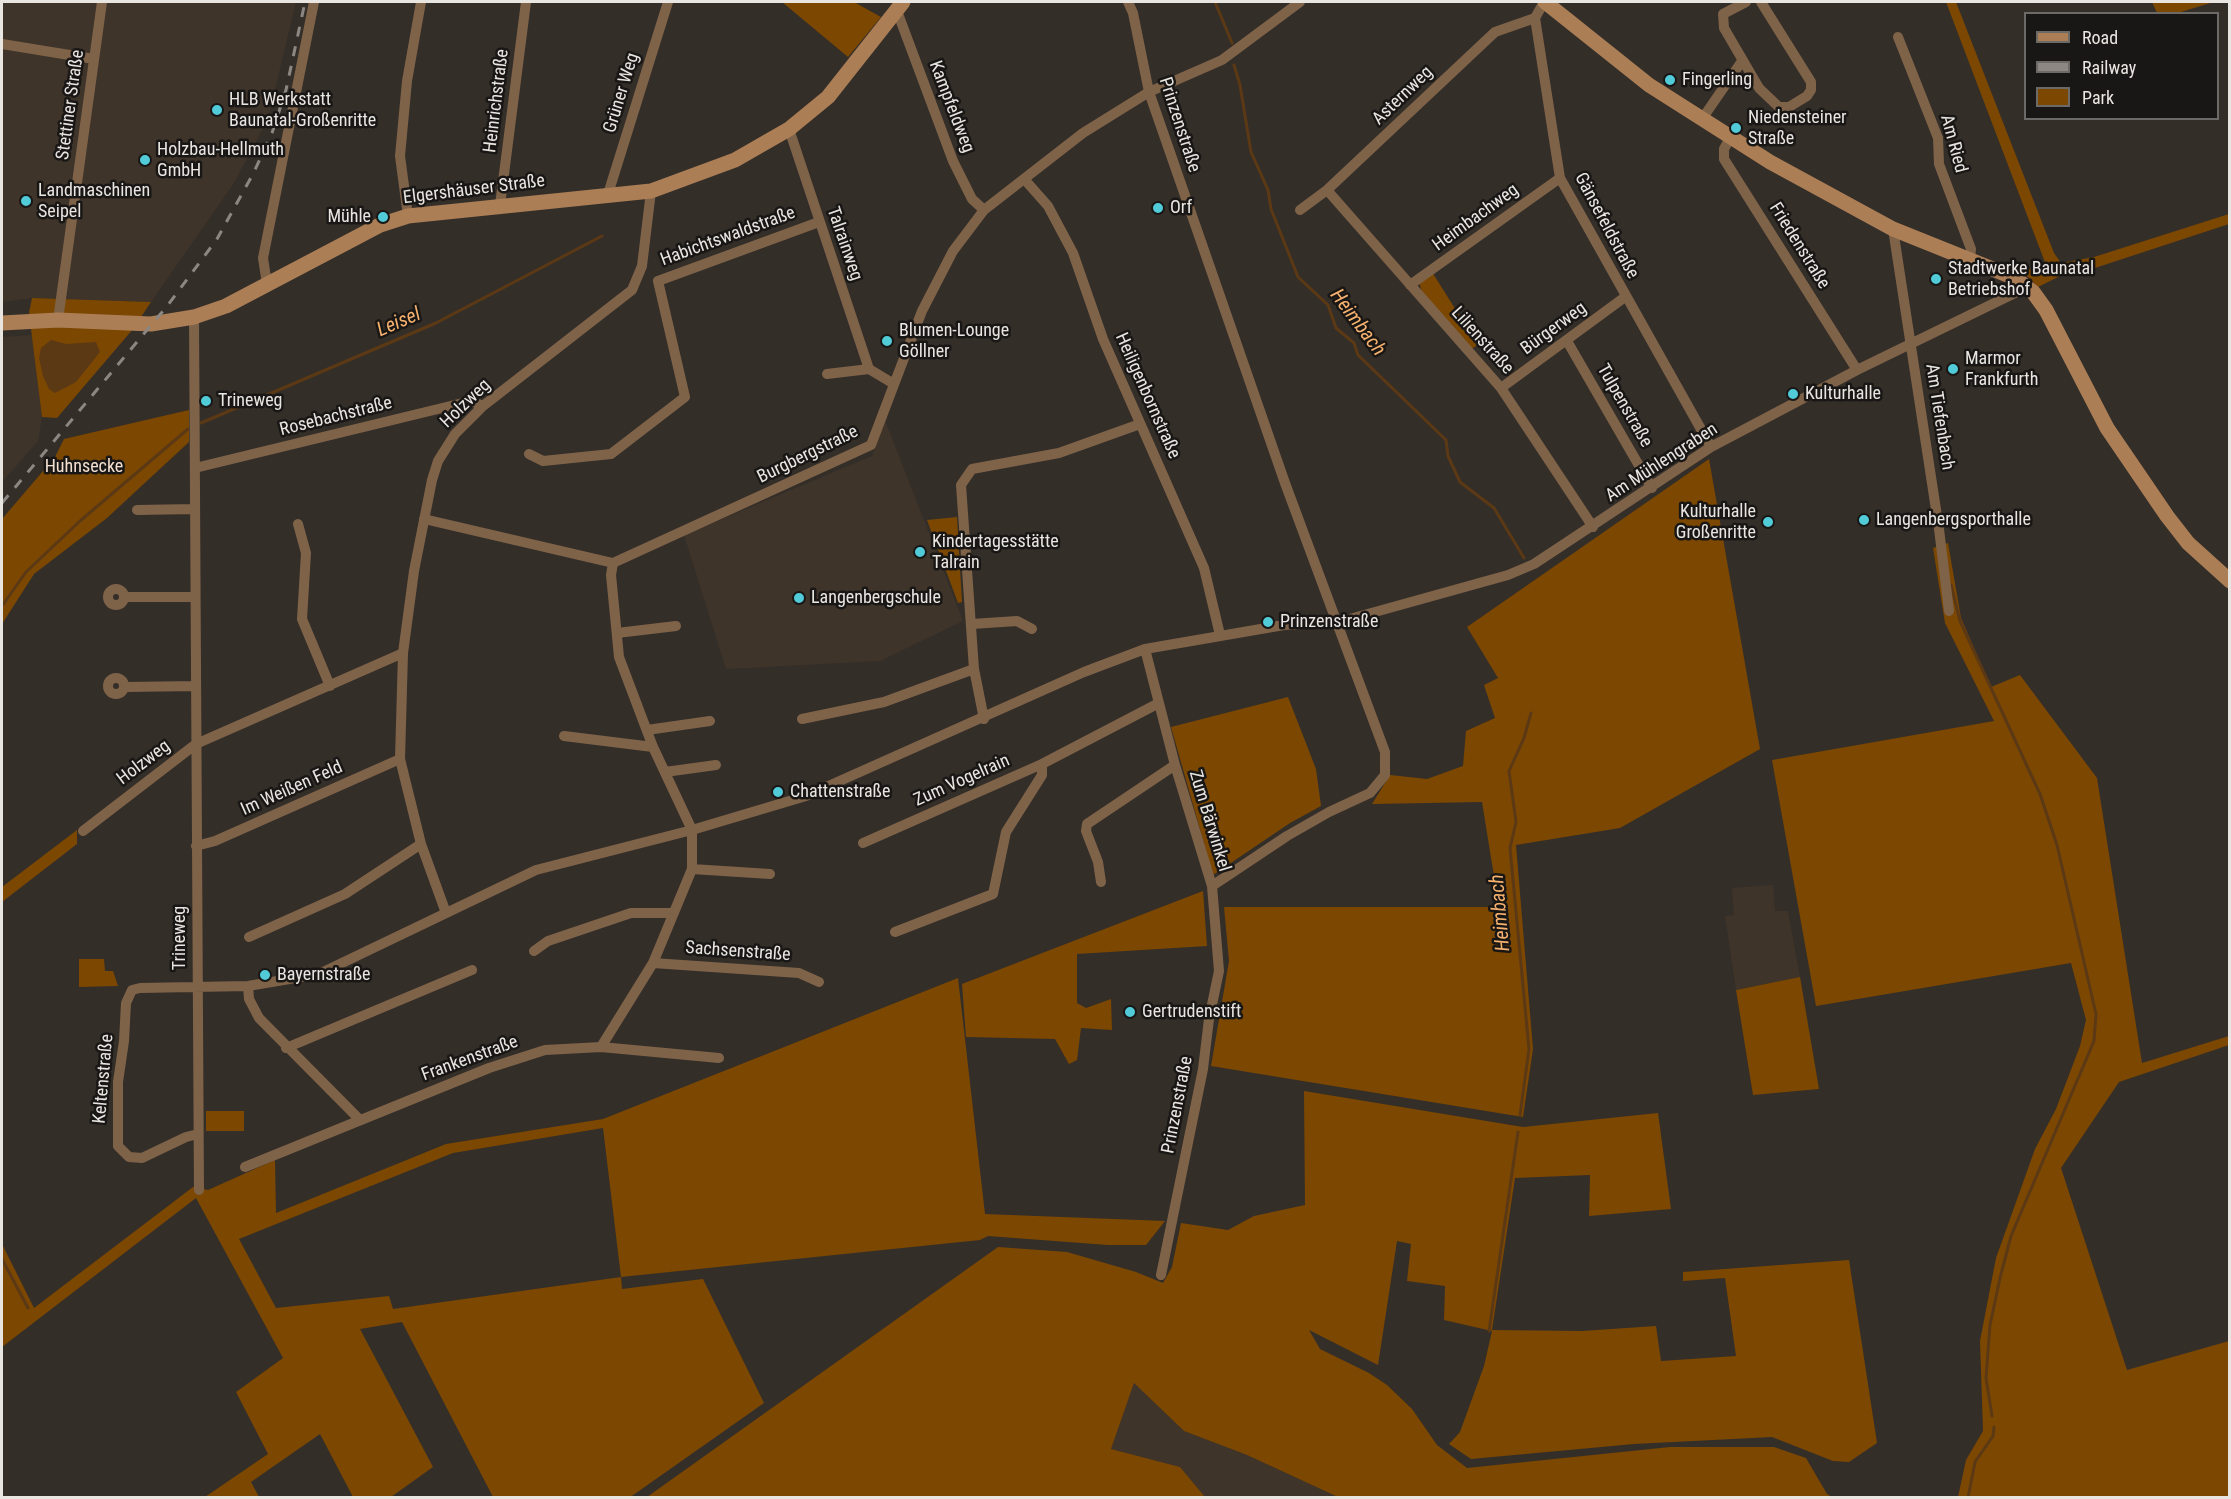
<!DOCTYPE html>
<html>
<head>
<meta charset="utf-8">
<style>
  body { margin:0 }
  #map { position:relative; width:2231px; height:1499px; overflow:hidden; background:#342e29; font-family:"Roboto Condensed",sans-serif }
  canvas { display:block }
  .frame { position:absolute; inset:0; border:3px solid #e9e6e2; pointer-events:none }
  .legend { position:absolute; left:2024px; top:12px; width:195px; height:108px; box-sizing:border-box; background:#191715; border:2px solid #6c6a67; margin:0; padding:8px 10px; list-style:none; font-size:18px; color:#e9e6e2 }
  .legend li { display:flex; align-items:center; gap:12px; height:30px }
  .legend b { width:30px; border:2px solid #6c6a67 }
</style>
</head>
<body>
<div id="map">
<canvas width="2231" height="1499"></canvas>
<div class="frame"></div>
<ul class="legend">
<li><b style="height:8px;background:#ab7e55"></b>Road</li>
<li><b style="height:8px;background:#8c8783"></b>Railway</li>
<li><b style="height:16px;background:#7c4701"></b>Park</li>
</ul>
</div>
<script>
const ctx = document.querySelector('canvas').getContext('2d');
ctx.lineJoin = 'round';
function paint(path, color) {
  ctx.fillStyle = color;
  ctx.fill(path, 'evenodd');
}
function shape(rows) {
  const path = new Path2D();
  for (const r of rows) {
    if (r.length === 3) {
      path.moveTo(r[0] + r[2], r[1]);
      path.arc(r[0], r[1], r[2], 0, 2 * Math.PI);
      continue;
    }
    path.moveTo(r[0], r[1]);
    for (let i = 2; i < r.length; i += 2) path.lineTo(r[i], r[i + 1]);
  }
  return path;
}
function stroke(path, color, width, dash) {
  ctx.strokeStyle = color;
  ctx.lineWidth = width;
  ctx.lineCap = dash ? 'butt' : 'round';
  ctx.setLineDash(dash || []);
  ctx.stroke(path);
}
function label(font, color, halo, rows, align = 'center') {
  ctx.font = font + ' "Roboto Condensed",sans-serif';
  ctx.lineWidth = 5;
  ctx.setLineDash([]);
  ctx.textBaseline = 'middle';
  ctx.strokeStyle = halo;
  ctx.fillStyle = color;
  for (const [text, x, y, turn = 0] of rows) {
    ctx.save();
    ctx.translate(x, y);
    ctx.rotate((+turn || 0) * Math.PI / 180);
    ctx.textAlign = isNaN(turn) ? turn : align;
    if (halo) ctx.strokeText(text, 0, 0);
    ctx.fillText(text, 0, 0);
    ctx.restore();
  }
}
paint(shape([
  [2,2,296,2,268,119,234,183,151,302,32,298,2,302],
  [33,335,42,417,38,441,2,482,2,337],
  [885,420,963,621,880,661,726,669,684,535,872,456],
  [1773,885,1775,911,1788,911,1800,977,1736,990,1725,916,1734,915,1732,888],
  [1134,1383,1184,1431,1247,1455,1338,1497,1205,1497,1180,1467,1111,1449]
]), '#3f342a');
paint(shape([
  [782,2,854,2,881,17,848,57],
  [1946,2,1956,2,2054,253,2061,263,2094,257,2229,214,2229,224,2095,268,2060,276,2038,287,2022,271,2046,265],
  [2152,2,2214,2,2174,14,2157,13],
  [1432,272,1478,345,1471,349,1422,292,1419,282],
  [32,298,151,302,133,329,57,418,42,417,29,313],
  [189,410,189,442,107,518,34,574,2,624,2,519,55,457,64,439],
  [1709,459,1760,749,1620,828,1516,845,1533,1049,1523,1117,1211,1066,1229,961,1224,907,1499,907,1482,802,1372,804,1390,775,1427,779,1463,766,1466,731,1495,718,1484,685,1498,678,1467,627],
  [957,517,962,602,958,603,927,520],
  [1948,543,1961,618,1991,687,2020,675,2097,778,2142,1063,2229,1036,2229,1045,2119,1082,2061,1168,2127,1370,2229,1341,2229,1497,1958,1497,1966,1460,1983,1431,1980,1341,1996,1258,2035,1149,2056,1109,2080,1046,2086,1020,2071,963,1816,1006,1772,760,1994,721,1945,623,1933,548],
  [1288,697,1316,769,1321,806,1290,823,1213,875,1171,727],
  [77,830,77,844,2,902,2,887],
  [1203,891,1207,946,1077,954,1077,1003,1086,1008,1111,999,1112,1030,1081,1028,1077,1060,1069,1064,1055,1039,966,1037,962,984],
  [79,959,104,959,105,971,113,971,118,986,79,987],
  [1800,977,1819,1089,1753,1095,1736,990],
  [958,978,985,1214,1165,1221,1146,1245,1108,1245,988,1236,980,1240,621,1277,622,1289,703,1279,764,1403,629,1498,493,1497,402,1322,360,1329,433,1467,391,1497,353,1497,320,1434,251,1482,259,1497,205,1497,268,1454,236,1392,283,1358,196,1198,2,1347,2,1244,34,1308,193,1187,208,1190,275,1160,276,1213,446,1144,603,1119],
  [603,1128,621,1277,393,1309,389,1296,276,1308,239,1239,453,1153],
  [1304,1091,1523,1127,1658,1113,1671,1209,1589,1216,1590,1175,1515,1178,1492,1330,1582,1331,1656,1326,1661,1361,1736,1356,1725,1278,1683,1281,1683,1272,1849,1260,1877,1443,1849,1462,1833,1461,1772,1437,1634,1444,1471,1459,1449,1444,1460,1432,1484,1366,1492,1331,1444,1320,1445,1286,1407,1281,1411,1244,1397,1241,1378,1365,1309,1330,1320,1349,1369,1373,1387,1385,1412,1409,1437,1445,1467,1468,1670,1447,1774,1447,1806,1458,1827,1494,1832,1497,1338,1497,1247,1455,1184,1431,1134,1383,1111,1449,1180,1467,1205,1497,647,1497,998,1247,1067,1252,1136,1272,1163,1283,1172,1267,1181,1223,1228,1230,1254,1216,1305,1205],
  [206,1111,244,1111,244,1131,206,1131]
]), '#7c4701');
paint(shape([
  [51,340,66,344,96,342,100,352,76,382,55,393,49,389,43,376,39,358,41,348]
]), '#5c3915');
stroke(shape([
  [1215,2,1232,43],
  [1234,65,1240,85,1251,152,1268,190,1271,209,1298,277,1328,305,1336,328,1354,343,1358,355,1446,440,1448,456,1460,482,1494,508,1524,558],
  [201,423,436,323,602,236],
  [1951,585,1960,621,2040,794,2057,845,2096,1014,2094,1041,2011,1236,2000,1278,1990,1325,1986,1378,1992,1416],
  [2,606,26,572,80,521,188,429],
  [1520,1115,1529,1049,1510,848,1516,822,1509,771,1524,738,1531,713],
  [2,1259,28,1308],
  [1489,1331,1518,1132],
  [1968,1498,1975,1462,1993,1436,1994,1427]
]), '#5c3915', 3);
stroke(shape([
  [1128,2,1133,13,1149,92,1285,483,1385,752,1385,775,1370,793,1329,812,1287,836,1212,886,1219,971,1209,1019,1203,1069,1161,1275],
  [1544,2,1535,18,1560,178,1711,447],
  [1746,2,1723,14,1724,28,1759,88,1779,107,1789,107,1807,96,1811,90,1811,82,1761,2],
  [897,11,953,161,972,199,984,210],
  [1898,37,1938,138,1939,164,1971,249,1970,260],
  [2,44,94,59],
  [1702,119,1742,61],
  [789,129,869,369,894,384],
  [1730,138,1724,149,1724,159,1857,370],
  [1025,180,1048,206,1073,253,1103,339,1204,568,1220,635],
  [1327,190,1501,388,1593,527],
  [608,194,668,2],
  [500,205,526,2],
  [1300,210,1327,190,1495,32,1535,18],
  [408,216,400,156,407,81,421,2],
  [1893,229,1939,529,1949,611],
  [267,284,263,258,314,2],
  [1410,285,1560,178],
  [194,317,199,1190],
  [58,320,102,2],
  [1567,341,1652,488],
  [827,374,869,369],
  [1501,388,1625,297],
  [529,454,543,461,611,454,685,397,658,281,819,222],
  [195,468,471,401,483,406],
  [137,510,195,509],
  [424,519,613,563,871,445,922,311,953,251,984,210,1083,133,1149,92,1222,60,1300,2],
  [298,524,306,553,302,619,330,686],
  [116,597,8],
  [124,597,195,597],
  [972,624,1017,621,1032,629],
  [617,633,676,626],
  [1145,649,1175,765,1212,886],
  [403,653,400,759,421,844,446,913],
  [116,686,8],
  [125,687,196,686],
  [802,719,884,702,974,669],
  [984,719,974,669,961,485,972,469,1059,453,1140,424],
  [647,730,710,721],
  [564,736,653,747],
  [665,772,716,765],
  [83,831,196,744,403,653,414,571,432,480,438,461,455,434,483,406,632,290,642,266,651,191],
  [863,843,1042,764,1159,703],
  [196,846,215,841,400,759],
  [692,869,770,874],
  [1101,882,1098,862,1086,831,1087,824,1175,765],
  [895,932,993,894,1006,832,1042,775,1042,764],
  [249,937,345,894,421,844],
  [534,951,548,941,631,913,674,913],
  [653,963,799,973,819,982],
  [248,986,249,999,259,1018,359,1119],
  [601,1047,653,963,692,869,692,830,653,747,619,657,611,575,613,563],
  [286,1048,472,970],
  [198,1134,186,1137,142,1158,129,1157,118,1146,118,1082,124,1041,126,1003,132,990,140,988,248,986,319,974,536,870,692,830,806,796,1084,672,1145,649,1284,625,1339,622,1508,575,1534,564,1711,447,1857,370,2015,293,2023,284],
  [245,1167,489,1068,545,1050,601,1047,719,1058]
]), '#7f6349', 10);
stroke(shape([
  [1545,2,1649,85,1770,162,1893,229,2015,278,2033,292,2046,310,2107,428,2167,516,2188,543,2230,581],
  [2,323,58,320,151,324,194,317,226,306,380,225,408,216,651,191,735,160,789,129,828,97,903,2]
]), '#ab7e55', 15);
stroke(shape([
  [2,503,168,305,217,239,253,174,272,133,286,90,305,2]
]), '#8c8783', 3, [10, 10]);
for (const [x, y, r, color] of [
  [1670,80,6,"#52cbd8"],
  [217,110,6,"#52cbd8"],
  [1736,128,6,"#52cbd8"],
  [145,160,6,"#52cbd8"],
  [26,201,6,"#52cbd8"],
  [1158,208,6,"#52cbd8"],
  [383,217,6,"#52cbd8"],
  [1936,279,6,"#52cbd8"],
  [887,341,6,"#52cbd8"],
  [1953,369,6,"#52cbd8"],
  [1793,394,6,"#52cbd8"],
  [206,401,6,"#52cbd8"],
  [1864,520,6,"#52cbd8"],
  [1768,522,6,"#52cbd8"],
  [920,552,6,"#52cbd8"],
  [799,598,6,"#52cbd8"],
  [1268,622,6,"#52cbd8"],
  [778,792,6,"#52cbd8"],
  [265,975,6,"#52cbd8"],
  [1130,1012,6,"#52cbd8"]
]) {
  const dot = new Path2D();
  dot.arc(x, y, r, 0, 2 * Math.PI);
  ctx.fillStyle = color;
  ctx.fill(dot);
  stroke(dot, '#191715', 2);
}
label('18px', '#e9e6e2', '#191715', [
  ["Fingerling",1682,80],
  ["HLB Werkstatt",229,100],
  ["Baunatal-Großenritte",229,121],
  ["Niedensteiner",1748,118],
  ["Straße",1748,139],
  ["Holzbau-Hellmuth",157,150],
  ["GmbH",157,171],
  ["Landmaschinen",38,191],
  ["Seipel",38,212],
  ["Orf",1170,208],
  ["Mühle",371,217,"right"],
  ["Stadtwerke Baunatal",1948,269],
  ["Betriebshof",1948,290],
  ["Blumen-Lounge",899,331],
  ["Göllner",899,352],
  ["Marmor",1965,359],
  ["Frankfurth",1965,380],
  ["Kulturhalle",1805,394],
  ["Trineweg",218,401],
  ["Kulturhalle",1756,512,"right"],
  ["Großenritte",1756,533,"right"],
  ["Langenbergsporthalle",1876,520],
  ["Kindertagesstätte",932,542],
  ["Talrain",932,563],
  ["Langenbergschule",811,598],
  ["Prinzenstraße",1280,622],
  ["Chattenstraße",790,792],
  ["Bayernstraße",277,975],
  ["Gertrudenstift",1142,1012]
], 'left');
label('18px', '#e9e6e2', '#191715', [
  ["Grüner Weg",622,93,-73],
  ["Asternweg",1403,96,-44],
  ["Heinrichstraße",497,101,-83],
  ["Stettiner Straße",71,105,-82],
  ["Kampfeldweg",951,107,69],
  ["Prinzenstraße",1179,125,72],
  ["Am Ried",1953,144,75],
  ["Elgershäuser Straße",474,190,-7],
  ["Heimbachweg",1476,218,-36],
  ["Gänsefeldstraße",1606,226,62],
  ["Habichtswaldstraße",728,237,-20],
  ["Talrainweg",844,244,71],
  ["Friedenstraße",1799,246,58],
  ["Bürgerweg",1554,329,-36],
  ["Lilienstraße",1482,341,48],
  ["Heiligenbornstraße",1147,396,66],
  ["Holzweg",466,404,-44],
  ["Tulpenstraße",1624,406,60],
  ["Rosebachstraße",336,417,-14],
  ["Am Tiefenbach",1939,417,81],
  ["Burgbergstraße",808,455,-26],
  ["Am Mühlengraben",1662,463,-33],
  ["Holzweg",144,763,-37],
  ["Zum Vogelrain",962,781,-24],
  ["Im Weißen Feld",292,789,-24],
  ["Zum Bärwinkel",1209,821,73],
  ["Trineweg",180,938,-90],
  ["Sachsenstraße",738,952,4],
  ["Frankenstraße",470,1059,-20],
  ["Keltenstraße",104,1079,-85],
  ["Prinzenstraße",1178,1105,-79]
]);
label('18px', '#f3e0d1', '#191715', [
  ["Huhnsecke",84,467]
]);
label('italic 20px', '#f8b26f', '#191715', [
  ["Leisel",399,323,-23],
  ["Heimbach",1357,323,53],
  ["Heimbach",1501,913,-95]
]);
</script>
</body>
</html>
